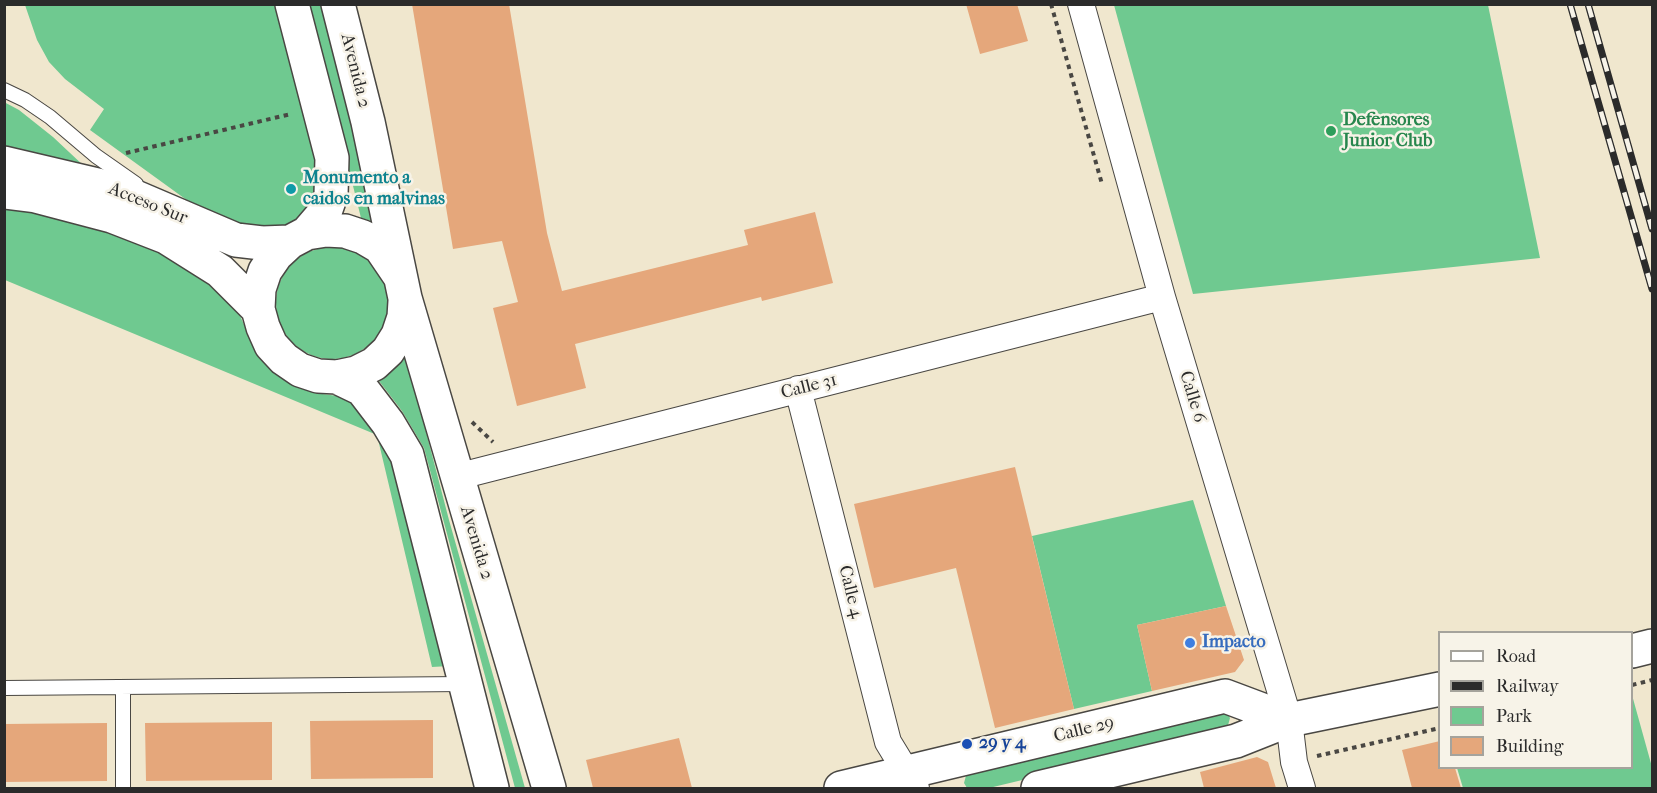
<!DOCTYPE html>
<html>
<head>
<meta charset="utf-8">
<style>
  body { margin:0 }
  #map { position:relative; width:1657px; height:793px; overflow:hidden; background:#f0e7ce; font-family:"IM FELL French Canon",serif }
  canvas { display:block }
  .frame { position:absolute; inset:0; border:6px solid #2b2b2b; pointer-events:none }
  .legend { position:absolute; left:1438px; top:631px; width:195px; height:138px; box-sizing:border-box; background:#f7f3e8; border:2px solid #a5a39c; margin:0; padding:8px 10px; list-style:none; font-size:18px; color:#2b2b2b }
  .legend li { display:flex; align-items:center; gap:12px; height:30px }
  .legend b { width:30px; border:2px solid #a5a39c }
</style>
</head>
<body>
<div id="map">
<canvas width="1657" height="793"></canvas>
<div class="frame"></div>
<ul class="legend">
<li><b style="height:8px;background:#fff"></b>Road</li>
<li><b style="height:8px;background:#2b2b2b"></b>Railway</li>
<li><b style="height:16px;background:#6fc990"></b>Park</li>
<li><b style="height:16px;background:#e5a77b"></b>Building</li>
</ul>
</div>
<script>
const ctx = document.querySelector('canvas').getContext('2d');
ctx.lineJoin = 'round';
function paint(path, color) {
  ctx.fillStyle = color;
  ctx.fill(path, 'evenodd');
}
function shape(rows) {
  const path = new Path2D();
  for (const r of rows) {
    if (r.length === 3) {
      path.moveTo(r[0] + r[2], r[1]);
      path.arc(r[0], r[1], r[2], 0, 2 * Math.PI);
      continue;
    }
    path.moveTo(r[0], r[1]);
    for (let i = 2; i < r.length; i += 2) path.lineTo(r[i], r[i + 1]);
  }
  return path;
}
function stroke(path, color, width, dash) {
  ctx.strokeStyle = color;
  ctx.lineWidth = width;
  ctx.lineCap = dash ? 'butt' : 'round';
  ctx.setLineDash(dash || []);
  ctx.stroke(path);
}
function label(font, color, halo, rows, align = 'center') {
  ctx.font = font + ' "IM FELL French Canon",serif';
  ctx.lineWidth = 5;
  ctx.setLineDash([]);
  ctx.textBaseline = 'middle';
  ctx.strokeStyle = halo;
  ctx.fillStyle = color;
  for (const [text, x, y, turn = 0] of rows) {
    ctx.save();
    ctx.translate(x, y);
    ctx.rotate((+turn || 0) * Math.PI / 180);
    ctx.textAlign = isNaN(turn) ? turn : align;
    if (halo) ctx.strokeText(text, 0, 0);
    ctx.fillText(text, 0, 0);
    ctx.restore();
  }
}
paint(shape([
  [25,5,283,5,319,175,314,197,302,217,280,228,242,230,206,214,90,130,104,109,65,79,49,62,37,40],
  [308,5,324,5,371,187,371,221,361,218],
  [1114,5,1488,5,1540,258,1193,294],
  [4,102,19,110,53,137,85,167,5,149],
  [5,206,102,228,165,253,194,268,238,311,257,354,273,372,293,385,315,393,338,396,351,402,385,436,449,666,432,667,377,435,5,280],
  [332,303,56],
  [406,355,449,520,525,788,515,788,424,448,402,411,379,381],
  [1193,500,1226,606,1137,625,1152,691,1074,709,1032,536],
  [1632,695,1652,767,1652,788,1463,788,1457,768,1632,768],
  [1217,710,1227,713,1230,718,1227,729,1222,732,989,788,967,788,964,783,967,772]
]), '#6fc990');
paint(shape([
  [412,4,509,4,547,233,562,291,748,245,744,230,815,212,833,283,762,301,761,297,575,344,586,388,517,406,493,308,518,302,502,241,453,249],
  [966,4,1017,4,1028,41,980,54],
  [1015,467,1074,709,995,728,956,568,874,588,854,504],
  [1226,606,1244,660,1235,672,1152,691,1137,625],
  [433,720,433,778,311,779,310,721],
  [272,722,272,780,146,781,145,723],
  [107,723,107,781,4,782,4,724],
  [679,738,692,788,593,788,586,760],
  [1440,741,1440,768,1455,768,1461,788,1412,788,1402,750],
  [1257,757,1268,762,1276,788,1204,788,1200,772]
]), '#e5a77b');
const service = shape([
  [4,90,25,100,50,117,96,156,136,184],
  [4,688,464,684],
  [123,788,123,687]
]);
const minor = shape([
  [1081,4,1162,297,1289,720,1294,762,1302,788],
  [798,389,888,742,916,788],
  [456,477,1162,297]
]);
const tertiary = shape([
  [1632,651,1652,646],
  [841,788,1225,696,1289,720],
  [1038,788,1236,741,1289,720,1440,689]
]);
const secondary = shape([
  [292,4,332,158,331,195,325,212,307,233],
  [338,4,368,122,405,298,549,788],
  [4,163,119,190,236,240,262,243,290,242],
  [4,192,36,196,112,216,166,237,220,271,258,309],
  [399,275,380,247,363,237,345,231,326,230,307,233,290,242,276,255,265,271,259,289,258,309,263,327,271,345,284,359,300,370,318,376,337,377,356,373,374,364,388,351,398,335,404,317,405,301],
  [337,377,362,389,388,423,407,455,492,788]
]);
stroke(service, '#494743', 16);
stroke(minor, '#494743', 28);
stroke(tertiary, '#494743', 36);
stroke(secondary, '#494743', 36);
stroke(shape([
  [1051,4,1102,184],
  [126,153,291,114],
  [472,422,493,442],
  [1632,685,1652,680],
  [1317,756,1440,728]
]), '#494743', 4, [4.5, 4.5]);
stroke(service, '#fff', 14);
stroke(minor, '#fff', 26);
stroke(tertiary, '#fff', 33);
stroke(secondary, '#fff', 33);
const rail = shape([
  [1570,4,1652,289],
  [1588,4,1652,229]
]);
stroke(rail, '#2b2b2b', 7);
stroke(rail, '#f7f3e8', 4.5, [14]);
for (const [x, y, r, color] of [
  [1331,131,6,"#2e9e5b"],
  [291,189,6,"#0f9aa8"],
  [1190,643,6,"#3f7fe0"],
  [967,744,6,"#1a4fb4"]
]) {
  const dot = new Path2D();
  dot.arc(x, y, r, 0, 2 * Math.PI);
  ctx.fillStyle = color;
  ctx.fill(dot);
  stroke(dot, '#f7f3e8', 2);
}
label('18px', '#2b2b2b', '#f7f3e8', [
  ["Avenida 2",355,71,76],
  ["Acceso Sur",148,204,22],
  ["Calle 31",809,387,-14],
  ["Calle 6",1192,397,73],
  ["Avenida 2",476,543,73],
  ["Calle 4",850,592,76],
  ["Calle 29",1084,730,-14]
]);
label('bold 18px', '#27864d', '#f7f3e8', [
  ["Defensores",1343,121],
  ["Junior Club",1343,142]
], 'left');
label('bold 18px', '#0d838f', '#f7f3e8', [
  ["Monumento a",303,179],
  ["caidos en malvinas",303,200]
], 'left');
label('bold 18px', '#366cbe', '#f7f3e8', [
  ["Impacto",1202,643]
], 'left');
label('bold 18px', '#164399', '#f7f3e8', [
  ["29 y 4",979,744]
], 'left');
</script>
</body>
</html>
